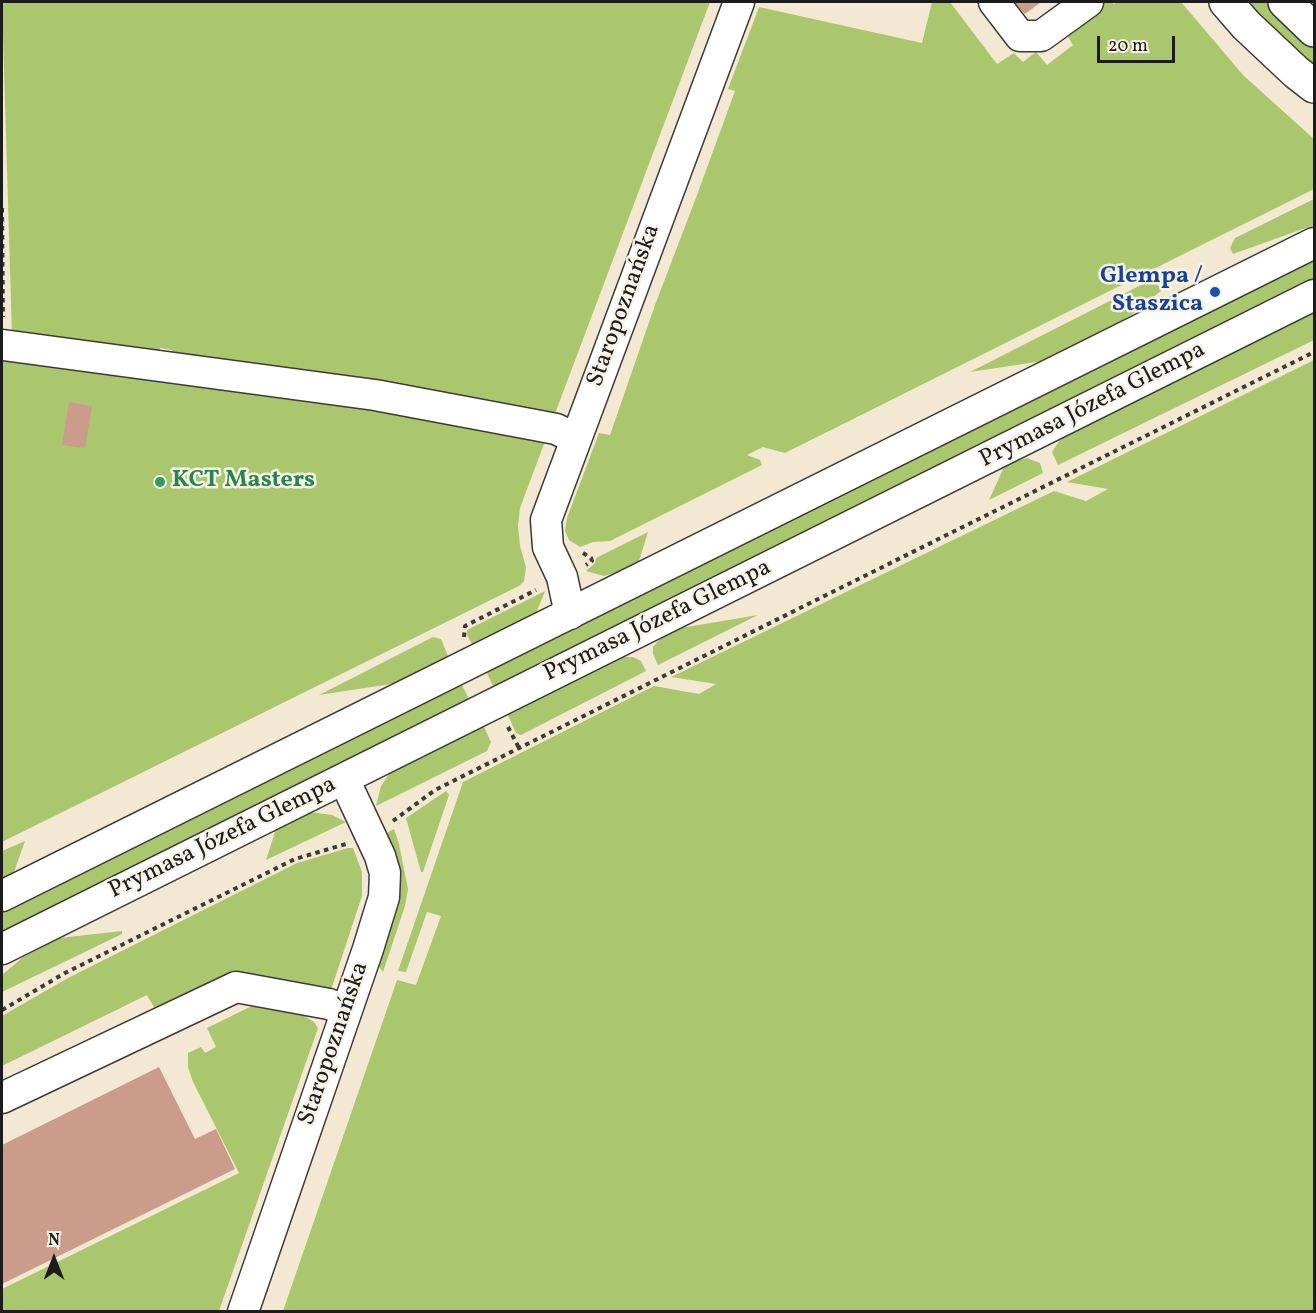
<!DOCTYPE html>
<html>
<head>
<meta charset="utf-8">
<style>
  body { margin:0 }
  #map { position:relative; width:1316px; height:1313px; overflow:hidden; background:#f3e8d2; font-family:Vollkorn,serif }
  canvas { display:block }
  .frame { position:absolute; inset:0; border:3px solid #1c1c1c; pointer-events:none }
  .north { position:absolute; left:24px; top:1229px; width:60px; height:60px; -webkit-text-stroke:4px #f7f3e8; paint-order:stroke; rotate:0deg; font-size:16px; font-weight:700; line-height:24px; text-align:center; color:#1c1c1c }
  .north::after { content:''; display:block; margin:auto; width:21px; height:27px; background:#1c1c1c; clip-path:polygon(50% 0,100% 100%,50% 72%,0 100%) }
  .scale { position:absolute; left:1097px; top:36px; width:78px; height:27px; box-sizing:border-box; border:3px solid #1c1c1c; border-top:0; padding-left:8px; font-size:18px; line-height:21px; white-space:nowrap; color:#1c1c1c; -webkit-text-stroke:4px #f7f3e8; paint-order:stroke }
</style>
</head>
<body>
<div id="map">
<canvas width="1316" height="1313"></canvas>
<div class="frame"></div>
<div class="north">N</div>
<div class="scale">20 m</div>
</div>
<script>
const ctx = document.querySelector('canvas').getContext('2d');
ctx.lineJoin = 'round';
function paint(path, color) {
  ctx.fillStyle = color;
  ctx.fill(path, 'evenodd');
}
function shape(rows) {
  const path = new Path2D();
  for (const r of rows) {
    path.moveTo(r[0], r[1]);
    for (let i = 2; i < r.length; i += 2) path.lineTo(r[i], r[i + 1]);
  }
  return path;
}
function stroke(path, color, width, dash) {
  ctx.strokeStyle = color;
  ctx.lineWidth = width;
  ctx.lineCap = dash ? 'butt' : 'round';
  ctx.setLineDash(dash || []);
  ctx.stroke(path);
}
function label(font, color, halo, rows, align = 'center') {
  ctx.font = font + ' Vollkorn,serif';
  ctx.lineWidth = 5;
  ctx.setLineDash([]);
  ctx.textBaseline = 'middle';
  ctx.strokeStyle = halo;
  ctx.fillStyle = color;
  for (const [text, x, y, turn = 0] of rows) {
    ctx.save();
    ctx.translate(x, y);
    ctx.rotate((+turn || 0) * Math.PI / 180);
    ctx.textAlign = isNaN(turn) ? turn : align;
    if (halo) ctx.strokeText(text, 0, 0);
    ctx.fillText(text, 0, 0);
    ctx.restore();
  }
}
paint(shape([
  [2,2,710,2,553,419,171,356,172,350,160,348,159,354,12,336],
  [723,2,727,2,570,419,566,420],
  [932,2,950,2,997,64,1014,53,1023,62,1036,52,1047,65,1073,45,1064,30,1100,2,1112,2,1114,4,1117,2,1181,2,1244,76,1314,139,1314,189,785,453,763,447,747,455,760,460,762,465,610,541,593,542,580,547,569,540,565,531,567,518,599,433,610,435,655,305,697,195,735,91,728,89,759,7,922,43],
  [1243,2,1267,2,1314,48,1314,67],
  [1314,199,1314,225,1233,254,1230,248,1235,238],
  [1314,260,1314,281,494,688,486,671],
  [1147,282,1156,283,1162,290,1131,315,1117,325,1043,361,970,372],
  [1314,312,1314,340,1058,465,1052,452,1063,435],
  [2,356,373,403,547,436,520,508,518,526,520,546,526,567,524,581,519,586,2,842],
  [1314,360,1314,1311,283,1311,397,980,416,985,441,916,427,912,406,972,398,971,463,782,654,686,699,694,716,684,671,677,1054,491,1086,501,1108,489,1067,482],
  [1027,458,1040,463,1043,473,989,500,1004,467,1016,461],
  [648,532,638,564,627,570,604,576,586,571,595,563,596,558],
  [545,591,537,611,528,619,473,646,467,635,467,630],
  [758,615,658,665,653,654,653,647,658,641,675,629],
  [433,637,441,639,449,658,398,683,319,695],
  [622,657,633,657,641,661,646,671,521,735,516,733,507,713],
  [461,683,470,701,2,933,2,911],
  [483,725,491,742,487,751,376,806,381,786,391,771],
  [446,791,449,795,423,872,421,872,406,818],
  [310,812,332,815,346,822,266,860,276,829],
  [394,829,399,844,408,889,405,906,383,972,376,963,385,834],
  [25,841,13,875,2,881,2,851],
  [348,848,353,848,362,872,362,896,331,990,284,982,262,976,239,974,156,1011,147,995,2,1066,2,1016,68,978,297,863],
  [122,931,122,934,2,992,2,975,22,958,59,938],
  [254,1005,301,1014,314,1022,318,1028,219,1311,2,1312,2,1289,239,1173,193,1082,188,1067,188,1053,201,1047,205,1053,216,1047,207,1028]
]), '#abc76e');
paint(shape([
  [1014,2,1041,2,1025,14],
  [69,402,92,406,85,448,62,445],
  [159,1067,195,1139,216,1129,235,1169,2,1284,2,1145]
]), '#cb9c8b');
const minor = shape([
  [994,2,1020,36,1041,36,1088,2],
  [3,345,375,395,535,425,556,429,575,438],
  [570,614,562,577,548,547,546,520,739,2],
  [2,896,1314,243],
  [2,949,1314,295],
  [2,1098,236,987,329,1004,346,1011],
  [243,1312,368,949,384,897,385,873,380,856,344,779]
]);
const major = shape([
  [1226,2,1246,25,1296,72,1314,86],
  [1285,2,1314,30]
]);
stroke(minor, '#3c3b37', 33);
stroke(major, '#3c3b37', 36);
stroke(shape([
  [2,208,3,317],
  [583,553,591,558,592,561,586,565],
  [464,637,465,626,469,624,536,590],
  [508,727,519,748],
  [393,821,435,790,1314,352],
  [2,1010,65,973,295,859,346,844]
]), '#3c3b37', 4, [4.5, 4.5]);
stroke(minor, '#fff', 30);
stroke(major, '#fff', 33);
for (const [x, y, r, color] of [
  [1215,292,6,"#1a4fb4"],
  [160,482,6,"#2e9e5b"]
]) {
  const dot = new Path2D();
  dot.arc(x, y, r, 0, 2 * Math.PI);
  ctx.fillStyle = color;
  ctx.fill(dot);
  stroke(dot, '#f7f3e8', 2);
}
label('bold 24px', '#164399', '#f7f3e8', [
  ["Glempa /",1203,278],
  ["Staszica",1203,306]
], 'right');
label('24px', '#1c1c1c', '#f7f3e8', [
  ["Staropoznańska",625,306,-70],
  ["Prymasa Józefa Glempa",1093,406,-27],
  ["Prymasa Józefa Glempa",658,622,-26],
  ["Prymasa Józefa Glempa",223,839,-26],
  ["Staropoznańska",335,1044,-71]
]);
label('bold 24px', '#27864d', '#f7f3e8', [
  ["KCT Masters",172,482]
], 'left');
</script>
</body>
</html>
